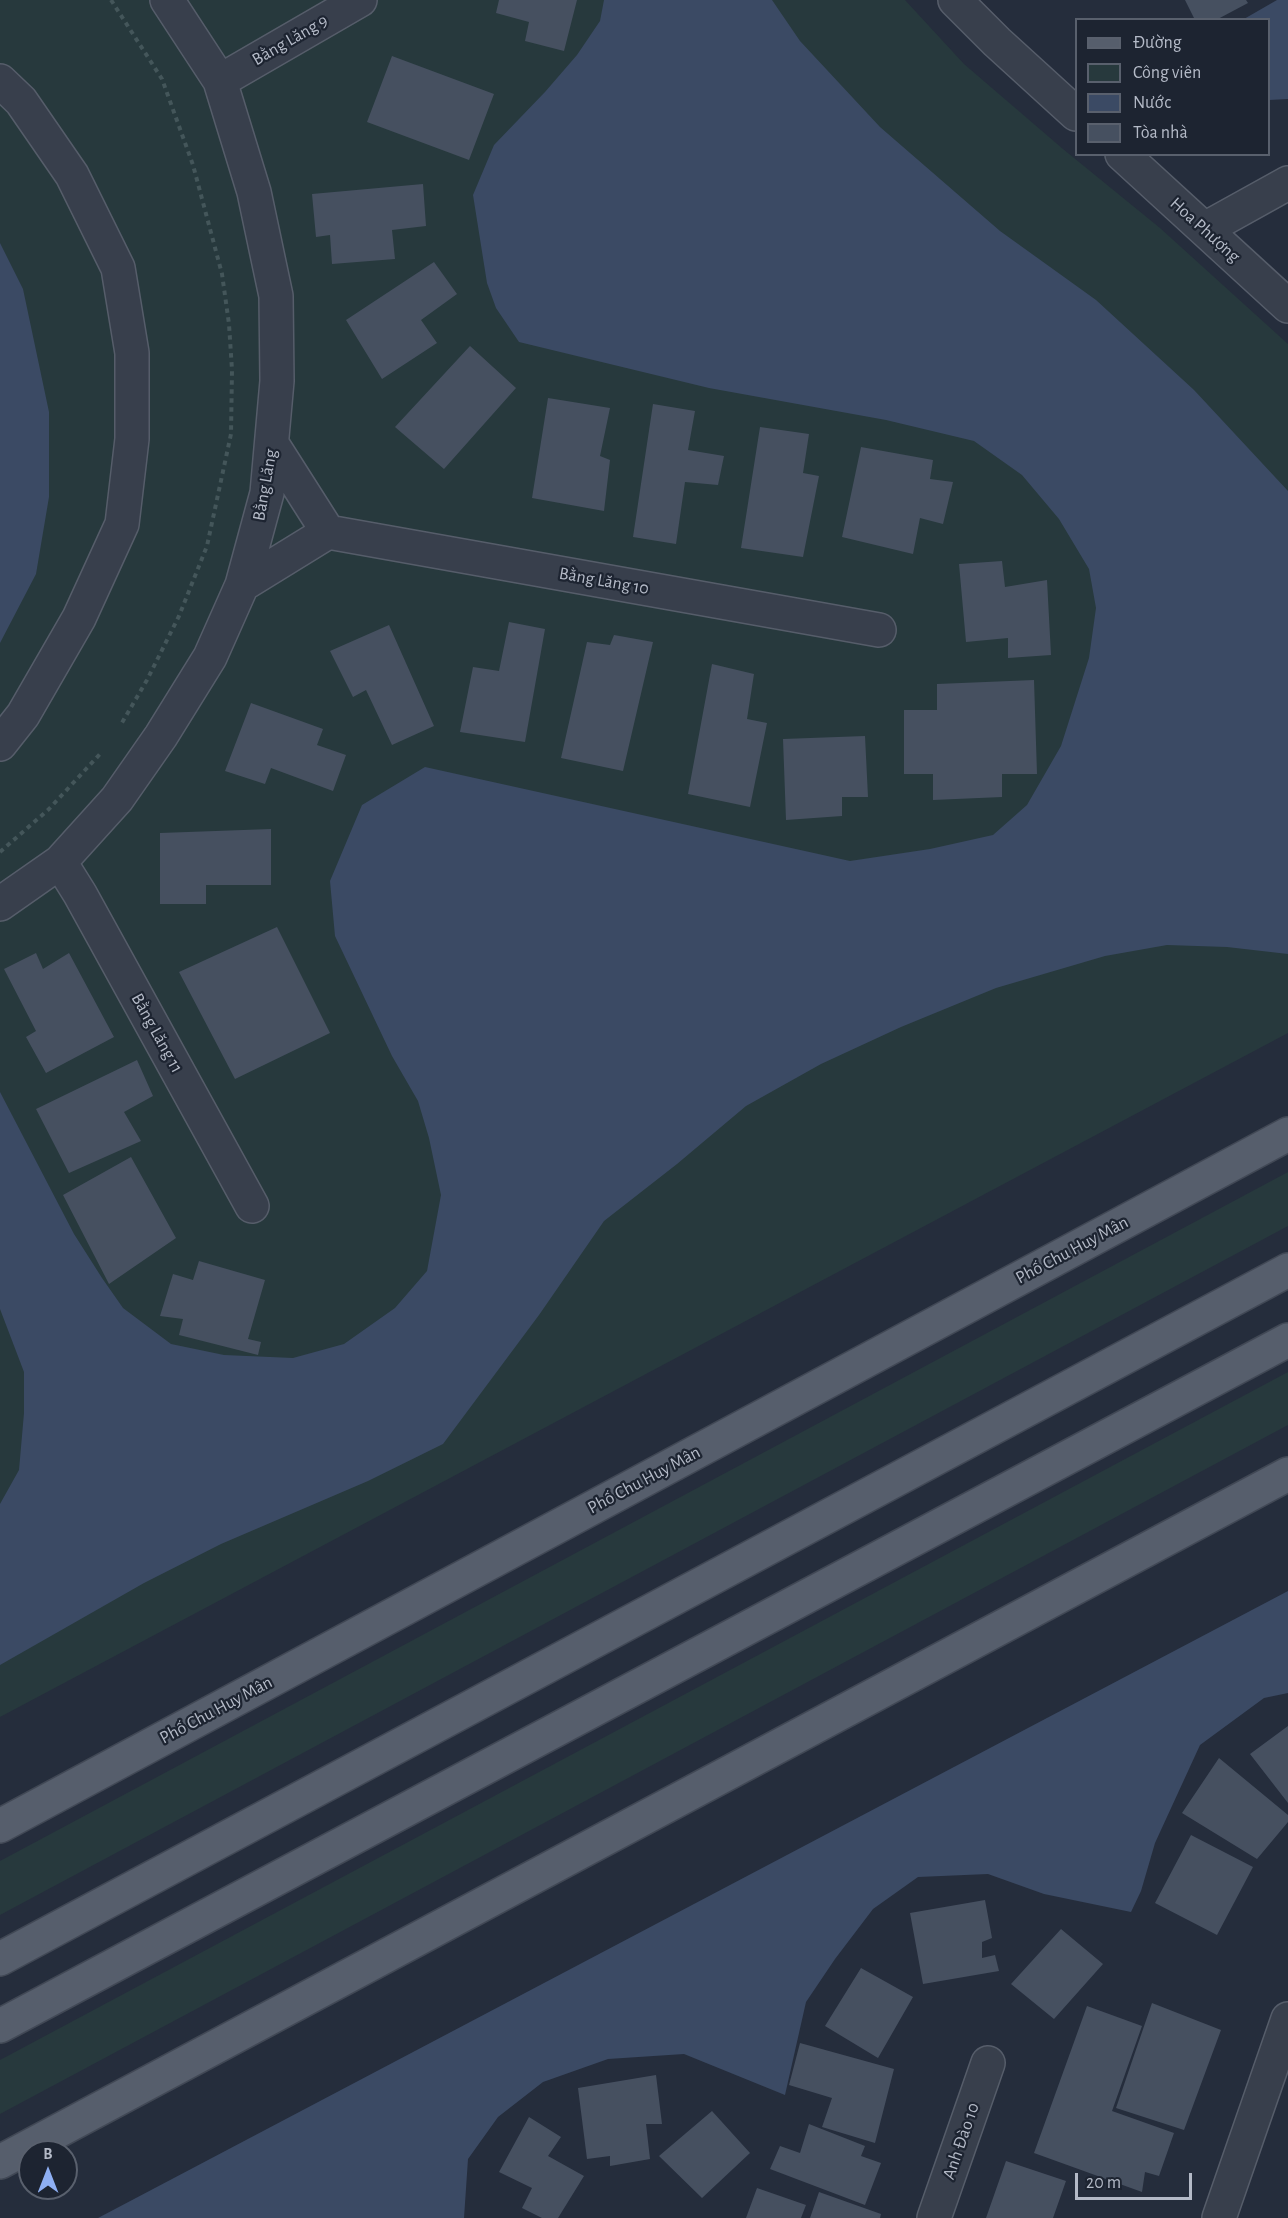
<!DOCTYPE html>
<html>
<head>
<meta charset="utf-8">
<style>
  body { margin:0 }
  #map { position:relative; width:1288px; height:2218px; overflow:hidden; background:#252d3c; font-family:"Alegreya Sans",sans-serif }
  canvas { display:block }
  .legend { position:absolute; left:1075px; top:18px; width:195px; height:138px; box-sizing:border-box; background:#1d2431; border:2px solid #59606d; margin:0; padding:8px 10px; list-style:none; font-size:18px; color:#b4bac7 }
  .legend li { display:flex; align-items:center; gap:12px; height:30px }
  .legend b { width:30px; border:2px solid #59606d }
  .north { position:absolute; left:18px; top:2140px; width:60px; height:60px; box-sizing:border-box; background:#1d2431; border:2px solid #59606d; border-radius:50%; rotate:0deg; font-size:16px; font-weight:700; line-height:24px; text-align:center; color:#b4bac7 }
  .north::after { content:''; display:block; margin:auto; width:21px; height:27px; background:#8eaff3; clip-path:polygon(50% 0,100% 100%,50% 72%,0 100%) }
  .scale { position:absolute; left:1075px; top:2173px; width:117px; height:27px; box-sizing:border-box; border:3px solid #b4bac7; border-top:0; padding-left:8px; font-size:18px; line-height:21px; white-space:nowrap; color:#b4bac7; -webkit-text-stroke:4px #1d2431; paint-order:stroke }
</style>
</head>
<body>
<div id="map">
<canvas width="1288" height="2218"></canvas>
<ul class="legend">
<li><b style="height:8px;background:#565e6c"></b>Đường</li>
<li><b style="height:16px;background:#27393d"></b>Công viên</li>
<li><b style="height:16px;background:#3b4a64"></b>Nước</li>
<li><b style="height:16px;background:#465060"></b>Tòa nhà</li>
</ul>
<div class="north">B</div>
<div class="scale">20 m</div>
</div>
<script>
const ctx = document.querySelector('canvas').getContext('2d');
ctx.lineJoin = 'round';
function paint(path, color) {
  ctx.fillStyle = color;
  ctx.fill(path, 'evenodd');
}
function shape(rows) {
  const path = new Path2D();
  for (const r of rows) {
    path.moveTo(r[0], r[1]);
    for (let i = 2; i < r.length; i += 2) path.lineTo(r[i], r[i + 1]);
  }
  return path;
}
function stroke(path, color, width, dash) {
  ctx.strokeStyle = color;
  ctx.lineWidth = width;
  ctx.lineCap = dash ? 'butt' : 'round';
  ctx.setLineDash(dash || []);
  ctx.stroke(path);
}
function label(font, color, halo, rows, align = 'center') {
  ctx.font = font + ' "Alegreya Sans",sans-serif';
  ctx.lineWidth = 4.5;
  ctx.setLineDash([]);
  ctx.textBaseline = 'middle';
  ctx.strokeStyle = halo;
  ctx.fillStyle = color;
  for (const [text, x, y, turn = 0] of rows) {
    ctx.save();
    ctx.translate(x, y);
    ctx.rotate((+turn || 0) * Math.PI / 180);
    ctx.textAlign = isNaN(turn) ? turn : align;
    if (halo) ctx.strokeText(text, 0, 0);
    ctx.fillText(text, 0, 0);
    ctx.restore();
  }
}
paint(shape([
  [0,0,905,0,964,64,1063,149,1160,228,1288,344,1288,1033,0,1717],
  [1288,1172,1288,1226,0,1915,0,1861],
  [1288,1372,1288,1425,0,2114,0,2060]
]), '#27393d');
paint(shape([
  [604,0,772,0,800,41,880,127,1000,231,1096,300,1194,390,1288,491,1288,954,1227,947,1167,945,1105,956,996,988,901,1027,821,1064,746,1106,677,1164,604,1221,539,1315,443,1444,368,1481,221,1544,144,1583,0,1665,0,1504,19,1470,24,1413,24,1372,0,1309,0,1092,74,1234,102,1278,123,1308,171,1344,224,1355,293,1358,344,1344,395,1308,427,1271,441,1195,429,1138,418,1101,392,1056,335,936,330,881,362,805,425,767,850,861,930,849,993,835,1027,805,1061,746,1089,658,1096,608,1089,569,1059,519,1022,475,974,441,886,420,709,388,519,342,496,308,487,283,473,195,494,145,545,92,577,55,600,21],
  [1277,0,1288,0,1288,99,1269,100,1268,20,1244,19],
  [0,243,23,289,49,412,49,497,36,574,0,643],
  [1288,1591,1288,1693,1264,1698,1200,1745,1155,1843,1141,1891,1131,1912,1044,1894,988,1874,918,1877,873,1909,835,1959,806,2002,785,2095,684,2054,608,2059,543,2082,498,2117,468,2159,464,2218,98,2218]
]), '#3b4a64');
paint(shape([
  [499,0,577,0,564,51,525,41,529,22,496,13],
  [1185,0,1246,0,1248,3,1216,20,1195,20],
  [392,56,494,94,469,160,367,122],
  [423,184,426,226,392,230,395,259,332,264,330,235,316,237,312,194],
  [434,262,457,294,421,320,437,343,382,379,346,320],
  [470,346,516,388,444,469,395,427],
  [548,398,610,408,600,456,610,460,604,511,532,498],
  [653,404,695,411,688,450,724,456,718,485,685,482,676,544,633,537],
  [760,427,809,434,803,473,819,476,803,557,741,548],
  [861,447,933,460,930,479,953,482,943,524,920,518,913,554,842,537],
  [1002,561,1005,587,1047,580,1051,655,1008,658,1008,638,966,642,959,564],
  [509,622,545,629,525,742,460,732,473,667,499,671],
  [389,625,434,726,392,745,366,690,353,697,330,651],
  [614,635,653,642,623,771,561,758,587,642,610,645],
  [712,664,754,674,747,719,767,723,750,807,688,794],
  [1034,680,1037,774,1002,774,1002,797,933,800,933,774,904,774,904,710,937,710,937,684],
  [251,703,323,729,317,745,346,755,333,791,271,768,265,784,225,771],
  [865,736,868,797,842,797,842,816,786,820,783,739],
  [271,829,271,885,206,885,206,904,160,904,160,833],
  [277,927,330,1033,235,1079,179,972],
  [36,953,43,969,69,953,114,1037,46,1073,26,1037,36,1031,4,969],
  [137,1060,153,1096,124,1112,141,1141,69,1173,36,1109],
  [131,1157,176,1238,109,1284,63,1195],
  [199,1261,265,1280,248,1339,261,1342,258,1355,179,1335,183,1319,160,1316,173,1274,193,1280],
  [1288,1726,1288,1803,1250,1754],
  [1219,1758,1288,1815,1288,1822,1257,1859,1182,1813],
  [1191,1835,1253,1867,1217,1935,1155,1903],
  [985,1900,992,1938,982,1942,982,1958,995,1955,999,1971,923,1984,910,1913],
  [1061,1929,1103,1964,1054,2019,1011,1984],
  [861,1968,913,1997,878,2058,825,2026],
  [1152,2003,1221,2030,1184,2130,1116,2108],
  [1087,2006,1142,2026,1112,2111,1174,2133,1159,2176,1145,2172,1142,2192,1034,2153],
  [800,2043,894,2069,875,2143,822,2127,832,2098,789,2085],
  [656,2075,662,2124,646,2124,650,2159,610,2166,610,2156,587,2159,578,2088],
  [712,2111,750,2153,702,2198,659,2156],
  [529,2117,561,2137,548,2156,584,2176,558,2218,542,2218,522,2208,532,2188,499,2172],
  [809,2124,865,2146,861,2156,881,2163,865,2205,770,2169,780,2146,800,2153],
  [1006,2161,1066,2181,1053,2218,986,2218],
  [757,2188,806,2205,801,2218,746,2218],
  [819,2192,881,2214,880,2218,810,2218]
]), '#465060');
const minor = shape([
  [955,0,997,42,1076,114],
  [0,81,21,101,72,175,118,268,132,353,132,439,122,524,79,618,23,715,0,744],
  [220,81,360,0],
  [1122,154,1288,306],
  [1205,229,1288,183],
  [272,444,328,532],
  [328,532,879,630],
  [242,585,328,532],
  [60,862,80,894,252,1206],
  [0,904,60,862,117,799,161,736,210,657,242,585,267,493,277,381,276,296,254,192,220,81,167,0],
  [934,2218,988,2063],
  [1219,2218,1288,2019]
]);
const major = shape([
  [0,1826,1288,1134],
  [0,1959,1288,1270],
  [0,2026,1288,1340],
  [0,2162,1288,1474]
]);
stroke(minor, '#565d6a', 36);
stroke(major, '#414855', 36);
stroke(shape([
  [111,0,162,79,193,165,222,274,229,324,232,370,231,434,207,546,179,616,147,680,120,726],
  [0,852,49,809,100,754]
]), '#44565a', 4, [4.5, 4.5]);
stroke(minor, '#383f4c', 33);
stroke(major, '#565e6c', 33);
label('18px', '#b4bac7', '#1d2431', [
  ["Bằng Lăng 9",290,40,-30],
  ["Hoa Phượng",1205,230,42],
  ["Bằng Lăng",265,485,-80],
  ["Bằng Lăng 10",604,581,10],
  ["Bằng Lăng 11",157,1033,61],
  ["Phố Chu Huy Mân",1072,1250,-28],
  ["Phố Chu Huy Mân",644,1480,-28],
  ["Phố Chu Huy Mân",216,1710,-28],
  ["Anh Đào 10",961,2141,-71]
]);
</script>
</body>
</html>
